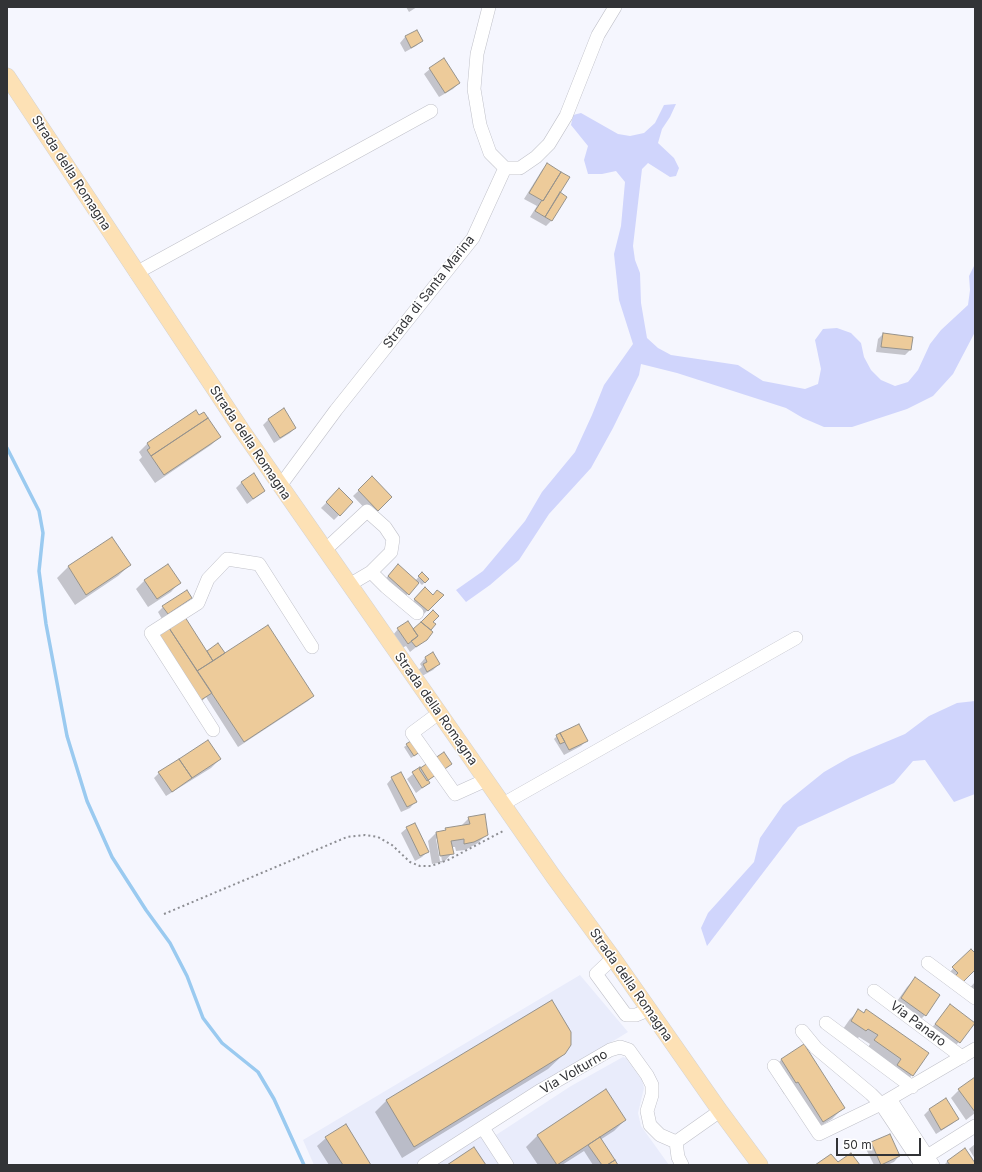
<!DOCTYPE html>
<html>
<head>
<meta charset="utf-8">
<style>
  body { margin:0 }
  #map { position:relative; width:982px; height:1172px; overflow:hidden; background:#f5f6fe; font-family:Inter,sans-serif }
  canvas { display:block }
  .frame { position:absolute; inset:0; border:8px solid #323336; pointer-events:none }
  .scale { position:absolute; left:836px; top:1138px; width:85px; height:18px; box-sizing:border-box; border:2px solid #323336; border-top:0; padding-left:5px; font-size:12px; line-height:14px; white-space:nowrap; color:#323336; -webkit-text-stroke:3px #fff; paint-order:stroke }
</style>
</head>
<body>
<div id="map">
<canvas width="982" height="1172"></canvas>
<div class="frame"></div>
<div class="scale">50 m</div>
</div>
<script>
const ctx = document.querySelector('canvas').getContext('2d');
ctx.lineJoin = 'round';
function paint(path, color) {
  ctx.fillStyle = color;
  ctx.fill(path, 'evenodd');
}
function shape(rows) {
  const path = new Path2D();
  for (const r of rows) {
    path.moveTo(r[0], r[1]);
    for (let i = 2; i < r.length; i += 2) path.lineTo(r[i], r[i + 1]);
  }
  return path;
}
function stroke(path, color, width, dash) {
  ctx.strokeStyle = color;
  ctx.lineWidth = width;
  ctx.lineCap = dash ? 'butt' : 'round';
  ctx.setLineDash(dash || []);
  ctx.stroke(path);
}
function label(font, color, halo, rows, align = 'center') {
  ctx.font = font + ' Inter,sans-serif';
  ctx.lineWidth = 3;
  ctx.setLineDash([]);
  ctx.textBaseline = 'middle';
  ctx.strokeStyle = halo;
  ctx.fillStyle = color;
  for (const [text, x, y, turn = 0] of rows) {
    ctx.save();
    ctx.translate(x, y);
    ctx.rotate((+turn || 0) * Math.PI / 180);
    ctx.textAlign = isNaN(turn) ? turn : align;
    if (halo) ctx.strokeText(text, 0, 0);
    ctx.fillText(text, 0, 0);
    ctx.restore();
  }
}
paint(shape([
  [580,975,628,1032,485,1119,496,1135,571,1086,623,1057,626,1058,642,1080,644,1088,638,1113,641,1126,669,1165,314,1165,303,1140]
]), '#e9ecfb');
paint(shape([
  [676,104,670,117,662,129,658,143,674,158,679,168,676,176,670,177,648,163,642,169,633,246,635,260,640,273,641,303,647,338,658,348,671,355,738,365,763,381,805,389,818,384,821,369,815,340,823,329,837,328,851,333,861,343,864,357,871,370,881,380,895,386,908,382,918,370,930,344,941,330,968,305,970,290,969,276,975,264,975,332,953,374,933,396,907,409,852,427,824,427,803,418,786,408,677,373,641,364,639,375,613,428,591,468,549,514,519,560,490,585,466,602,456,590,483,571,525,521,542,492,575,452,592,415,604,385,633,344,619,300,614,254,621,226,625,182,616,171,602,174,588,174,584,160,588,146,571,125,573,115,581,113,618,134,630,136,644,133,655,123,664,105],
  [975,701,975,794,954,802,925,760,913,761,894,783,798,827,707,946,701,928,708,913,754,862,760,838,783,805,824,772,850,757,905,734,929,716,957,703]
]), '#d0d5fc');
paint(shape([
  [406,7,417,7,409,12],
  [417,31,422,41,416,46,405,52,400,43,405,37],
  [430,69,459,83,453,89,439,97,424,74],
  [548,165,559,193,566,197,551,221,546,226,530,217,537,206,524,199,542,170],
  [883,334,912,338,910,350,905,355,876,352,878,339],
  [284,410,295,428,290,433,274,443,263,425,268,420],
  [196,411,199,417,220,437,211,445,155,483,139,460,142,457,139,452,147,444],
  [372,478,391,497,372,516,353,496],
  [242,482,264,491,258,496,247,504,236,488],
  [339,490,352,502,334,520,321,508],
  [112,538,130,565,118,576,75,605,57,578,68,567],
  [392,571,415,581,422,573,428,579,422,585,419,582,403,599,383,582],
  [145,580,179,583,171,592,148,607,136,589],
  [419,594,433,596,442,595,422,616,410,605],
  [191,598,185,603,162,619,158,612,163,607],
  [433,612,432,622,435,624,430,630,426,639,410,652,406,646,402,648,393,635,398,629,413,630],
  [159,635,206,652,218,644,225,654,313,696,308,701,238,747,206,697,202,701],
  [433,654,439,664,433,670,422,676,418,670,422,667,420,664,425,658],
  [557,736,587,740,581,746,564,755,554,739],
  [407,745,421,752,411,758,404,747],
  [220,759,211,768,166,796,154,778,159,773],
  [451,764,427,781,429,783,416,793,407,779,419,769],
  [392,778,415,802,410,808,401,812,387,784],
  [469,818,487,834,478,843,465,850,456,851,455,847,451,847,452,853,444,862,432,864,428,841,436,833,443,832,446,829,461,826],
  [438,837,442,861,440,861,436,839],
  [407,828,427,852,422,857,415,861,401,833],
  [971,950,975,954,975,969,953,979,948,974],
  [915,979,925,1015,916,1024,893,1007,907,987],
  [975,982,975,995,968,990],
  [551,1001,569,1028,571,1037,570,1045,564,1054,548,1069,402,1158,375,1112,386,1101],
  [951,1006,974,1024,951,1051,927,1033],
  [859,1011,863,1014,866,1011,928,1053,912,1075,904,1084,867,1049,870,1044,859,1037,857,1039,843,1029,850,1019],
  [804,1045,843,1108,832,1119,811,1132,786,1093,784,1094,770,1071,781,1060],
  [975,1078,975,1113,966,1120,951,1098,959,1090],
  [606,1091,625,1120,614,1131,600,1140,617,1165,593,1165,584,1151,562,1165,538,1165,526,1147,537,1136],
  [946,1100,957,1119,952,1124,936,1134,924,1115,929,1110],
  [889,1135,899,1156,894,1162,887,1165,874,1165,866,1149,871,1143],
  [326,1138,370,1165,329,1165,317,1146],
  [975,1144,975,1159,969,1149],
  [948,1161,975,1165,944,1165]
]), '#0003');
stroke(shape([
  [7,448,39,511,43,533,39,571,46,624,67,736,87,801,112,857,146,910,170,943,187,976,203,1018,222,1043,258,1072,274,1099,304,1165]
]), '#9acaf0', 3.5);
const building = shape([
  [417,30,423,41,411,48,405,36,417,30],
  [444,58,460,83,445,93,429,68,444,58],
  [547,163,561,172,543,201,529,193,547,163],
  [561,172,570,177,545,217,535,211,542,200,543,201,561,172],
  [560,192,567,197,552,221,545,217,560,192],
  [883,333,913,337,911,350,881,347,883,333],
  [284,408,296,428,280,438,268,419,284,408],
  [196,410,199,415,204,412,208,418,151,456,147,450,150,448,147,443,196,410],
  [208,418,221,437,164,475,151,456,208,418],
  [254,473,265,491,253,499,241,482,254,473],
  [372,476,392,497,378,511,358,490,372,476],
  [339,488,353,502,340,516,326,502,339,488],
  [112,537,131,565,86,595,68,566,112,537],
  [168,564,181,583,157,599,144,580,168,564],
  [398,564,419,583,409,595,388,576,398,564],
  [422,572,429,579,425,583,418,576,422,572],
  [425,587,433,595,437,590,444,595,428,611,414,599,425,587],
  [187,590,192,598,168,614,162,606,187,590],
  [433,610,439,616,433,622,436,624,431,630,421,622,433,610],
  [185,617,213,661,197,671,169,628,185,617],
  [408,621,418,636,408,644,397,628,408,621],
  [421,622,433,632,427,640,416,647,411,641,418,636,413,629,421,622],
  [268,625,314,696,244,742,197,671,268,625],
  [169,628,212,693,201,700,158,634,169,628],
  [218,643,225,653,213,661,207,651,218,643],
  [433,652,440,664,427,672,423,664,427,662,425,657,433,652],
  [579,724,588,741,569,750,560,733,579,724],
  [560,733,565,742,560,744,556,735,560,733],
  [417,737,424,749,414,756,406,744,417,737],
  [208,740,221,759,192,778,179,759,208,740],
  [444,752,452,764,427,781,419,769,444,752],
  [179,759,192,778,172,792,158,772,179,759],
  [420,767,430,783,422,788,412,772,420,767],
  [401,772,417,802,407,807,391,777,401,772],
  [485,814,488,835,474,842,464,844,464,839,451,841,454,854,440,856,436,832,446,830,445,828,470,824,468,817,485,814],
  [415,823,429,852,420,856,406,827,415,823],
  [971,949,975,953,975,970,962,983,955,976,958,973,952,967,971,949],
  [915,977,940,995,926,1016,901,998,915,977],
  [552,1000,571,1032,571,1045,565,1054,414,1147,386,1100,552,1000],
  [950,1004,975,1023,960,1043,935,1024,950,1004],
  [858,1009,864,1013,866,1009,929,1053,913,1076,897,1065,901,1059,874,1040,878,1035,868,1029,866,1031,851,1021,858,1009],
  [804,1044,845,1108,823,1122,798,1082,796,1083,781,1059,804,1044],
  [975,1077,975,1112,958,1089,975,1077],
  [606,1089,626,1120,557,1165,537,1135,606,1089],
  [946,1098,959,1119,941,1130,929,1109,946,1098],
  [346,1124,371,1165,343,1165,325,1137,346,1124],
  [890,1134,900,1156,881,1165,871,1142,890,1134],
  [600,1137,615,1160,607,1165,602,1165,588,1145,600,1137],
  [474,1147,486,1165,447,1165,474,1147],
  [965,1148,975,1163,975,1165,950,1165,947,1161,965,1148],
  [851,1153,860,1165,815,1165,831,1154,838,1162,851,1153],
  [615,1160,618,1165,607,1165,615,1160]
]);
paint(building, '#edcb9a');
stroke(building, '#97938c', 1);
const minor = shape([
  [489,7,477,54,474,89,480,125,490,153,505,168],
  [505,168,520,168,536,157,549,144,566,116,598,35,615,7],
  [136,273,431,111],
  [280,486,336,410,473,238,505,168],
  [325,550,367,511,385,527,393,539,391,552,371,572,349,585],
  [371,572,386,587,417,613],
  [439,713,412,733,455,794,486,780],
  [213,730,151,633,198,603,208,579,227,559,259,564,312,647],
  [503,804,796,638],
  [613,958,596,974,626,1015,636,1015,648,1010],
  [928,963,975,998],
  [874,991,962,1057],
  [826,1023,912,1087],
  [802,1031,816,1048,871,1094,881,1104,919,1161],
  [774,1066,819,1134,881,1104,975,1049],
  [890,1099,933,1165],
  [483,1128,507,1165],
  [676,1142,720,1111],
  [676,1142,678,1157,682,1165],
  [921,1160,975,1126],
  [424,1165,541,1090,610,1050,620,1047,629,1050,647,1075,652,1085,652,1095,647,1111,650,1125,660,1135,676,1142]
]);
const major = shape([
  [7,76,241,429,553,876,613,958,720,1111,760,1165]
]);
stroke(minor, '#c0c1c9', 14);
stroke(major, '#d2d2d3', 17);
stroke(shape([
  [164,914,347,837,365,835,378,837,392,845,410,862,420,866,431,866,448,860,505,830]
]), '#8d8e93', 2, [2, 3]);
stroke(minor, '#fff', 13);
stroke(major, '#fde1b5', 16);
label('13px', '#323336', '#fff', [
  ["Strada della Romagna",71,173,57],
  ["Strada di Santa Marina",429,292,-52],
  ["Strada della Romagna",250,443,56],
  ["Strada della Romagna",436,709,55],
  ["Strada della Romagna",631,985,55],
  ["Via Panaro",918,1024,37],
  ["Via Volturno",574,1072,-30]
]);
</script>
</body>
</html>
